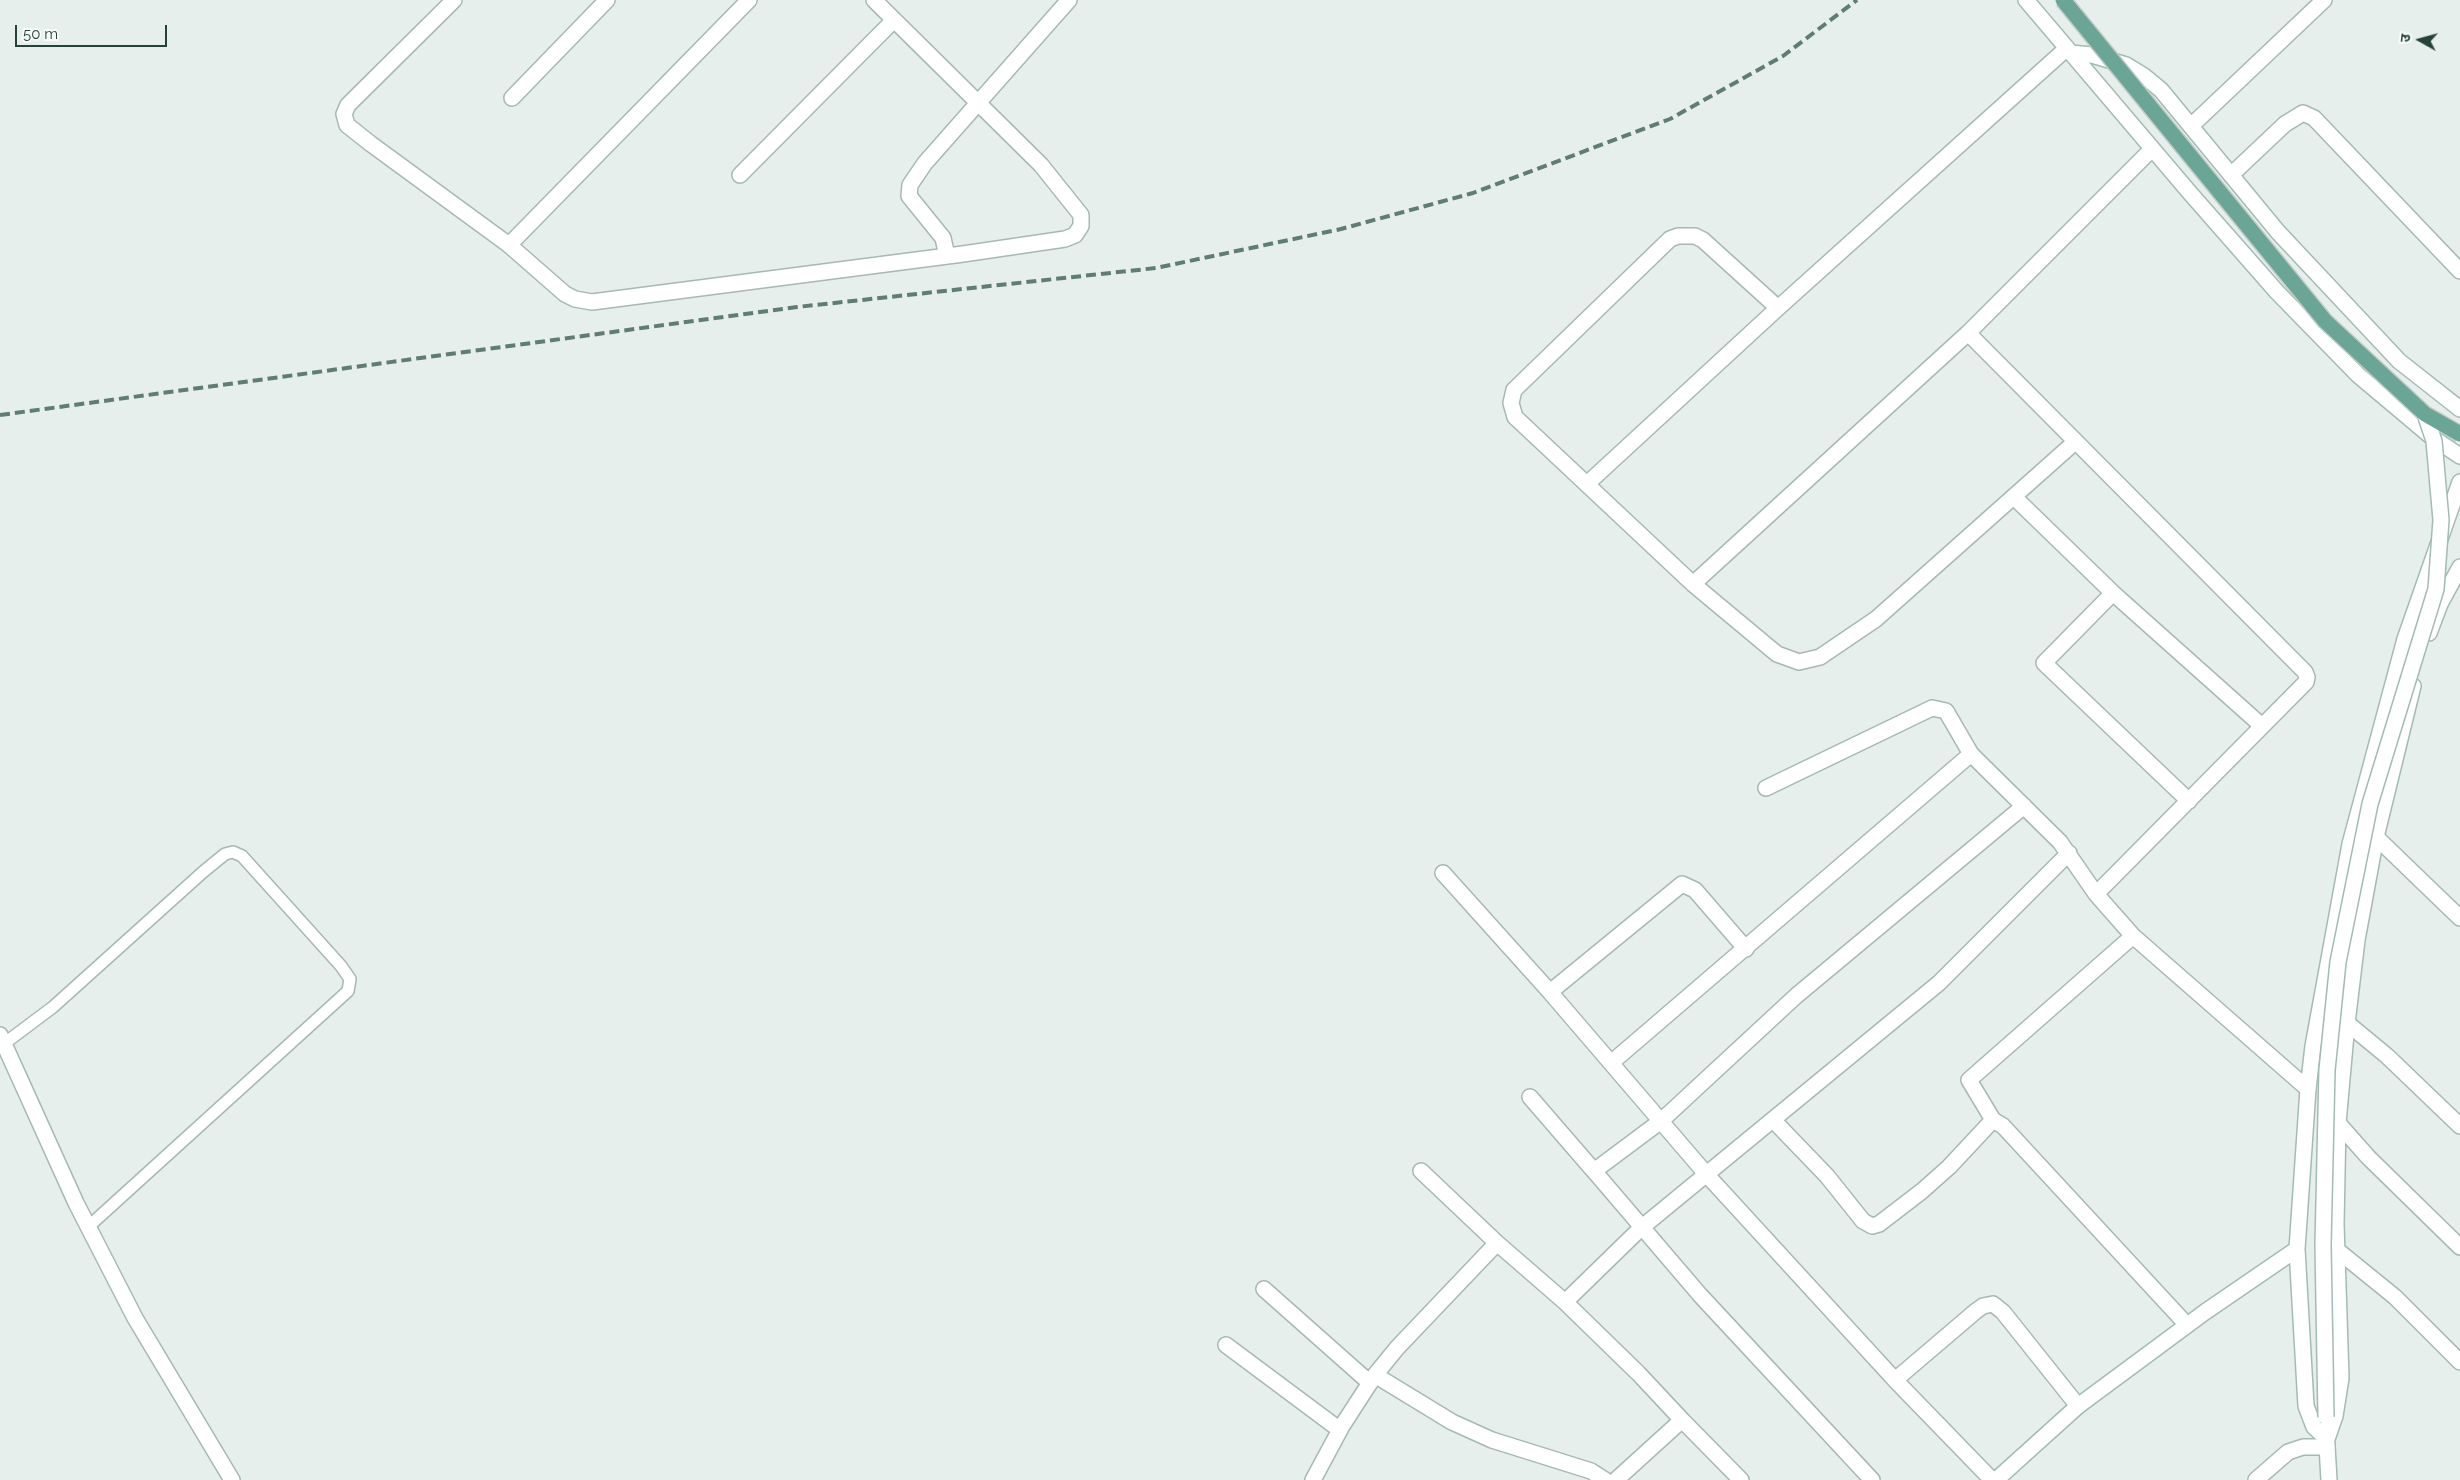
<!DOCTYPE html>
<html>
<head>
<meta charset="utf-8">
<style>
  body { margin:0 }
  #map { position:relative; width:2460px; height:1480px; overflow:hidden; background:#e6efeb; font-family:Raleway,"Noto Sans Devanagari",sans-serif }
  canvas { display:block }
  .north { position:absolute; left:2395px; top:15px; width:50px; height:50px; -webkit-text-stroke:4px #f7fbf9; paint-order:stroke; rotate:277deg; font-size:14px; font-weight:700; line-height:20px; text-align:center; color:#24423a }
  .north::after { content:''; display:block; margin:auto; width:18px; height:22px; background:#24423a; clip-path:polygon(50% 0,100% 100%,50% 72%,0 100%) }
  .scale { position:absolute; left:15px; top:25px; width:152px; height:22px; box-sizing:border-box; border:2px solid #24423a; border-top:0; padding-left:6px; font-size:15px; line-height:18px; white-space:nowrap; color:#24423a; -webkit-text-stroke:4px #f7fbf9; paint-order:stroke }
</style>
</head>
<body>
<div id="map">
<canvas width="2460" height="1480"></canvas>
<div class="north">उ</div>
<div class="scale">50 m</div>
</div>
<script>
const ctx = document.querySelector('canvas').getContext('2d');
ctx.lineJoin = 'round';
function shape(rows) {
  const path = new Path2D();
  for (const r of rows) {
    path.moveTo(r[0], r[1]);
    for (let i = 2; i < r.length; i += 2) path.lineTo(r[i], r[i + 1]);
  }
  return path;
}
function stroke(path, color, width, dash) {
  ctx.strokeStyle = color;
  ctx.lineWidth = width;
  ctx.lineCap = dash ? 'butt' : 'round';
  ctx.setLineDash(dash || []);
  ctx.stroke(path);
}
const lane = shape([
  [5,1043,53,1007,203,872,225,854,233,852,242,856,341,966,350,979,348,991,88,1227]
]);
const street = shape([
  [454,0,348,105,344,114,347,125,371,144,509,245,749,0],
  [512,98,607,0],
  [2191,126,2324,0],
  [740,175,894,20],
  [2231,175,2285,124,2303,113,2314,118,2460,271],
  [509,245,565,294,575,299,592,302,963,254,1065,239,1075,235,1081,226,1081,215,1041,165,874,0],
  [947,256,943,238,909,196,910,185,925,163,1069,0],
  [1778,308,1703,240,1695,236,1678,236,1670,239,1514,390,1511,403,1515,417,1693,584,1777,654,1799,662,1820,657,1876,619,2075,442],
  [1968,333,2305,672,2307,677,2306,682,2096,894],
  [1588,483,1778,308,2066,49],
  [2015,498,2113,593,2262,726],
  [1693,584,1968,333,2152,149],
  [2113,593,2044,663,2189,801],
  [1766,788,1932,708,1946,711,1971,754,2060,842,2096,894,2133,936,2308,1089],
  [2376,837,2460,918],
  [1443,873,1550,992,1707,1175,1895,1380,1992,1480],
  [2133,936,1969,1080,1993,1120,2003,1126,2187,1325],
  [1550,992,1682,884,1695,890,1746,949],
  [2347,1023,2387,1056,2460,1126],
  [0,1035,76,1203,135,1318,232,1480],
  [1611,1063,1971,754],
  [1530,1097,1594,1171,1661,1121,1796,996,2024,806],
  [1774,1121,1827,1176,1863,1221,1872,1226,1879,1224,1922,1191,1949,1167,1993,1120],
  [2338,1123,2368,1157,2460,1247],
  [1421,1171,1497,1243,1565,1302,1639,1374,1682,1420],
  [1594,1171,1700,1295,1872,1480],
  [2337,1250,2395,1297,2460,1362],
  [1264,1289,1370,1383],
  [1565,1302,1641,1228,1939,983,2069,853],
  [1226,1345,1340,1430],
  [1375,1375,1397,1348,1497,1243],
  [1895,1380,1976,1311,1983,1306,1993,1304,2003,1312,2078,1406],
  [1313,1480,1342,1426,1375,1375,1452,1422,1492,1440,1591,1471,1605,1480],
  [1616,1480,1682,1420,1741,1480],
  [2256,1480,2288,1452,2303,1447,2327,1447]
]);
const secondary = shape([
  [2026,0,2190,193,2277,292,2358,375,2433,438,2460,456],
  [2071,53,2092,55,2126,65,2144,76,2161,90,2278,232,2399,361,2460,409],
  [2429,633,2440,604,2460,567],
  [2413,686,2376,837,2357,940,2347,1023,2338,1123,2336,1224,2341,1378,2335,1416,2327,1439,2314,1427,2306,1406,2297,1249,2308,1089,2313,1046,2350,844,2405,639,2460,482],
  [2326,1429,2329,1480],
  [1996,1480,2078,1406,2205,1312,2297,1249]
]);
stroke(lane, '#a8b8b2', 14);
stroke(street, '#a8b8b2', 18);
stroke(secondary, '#a4bbb3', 18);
stroke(lane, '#fff', 11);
stroke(street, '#fff', 15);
stroke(secondary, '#fff', 15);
stroke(shape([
  [0,415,797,307,1156,268,1341,229,1473,193,1670,119,1783,56,1857,0]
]), '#5f7d75', 4, [10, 5]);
const secondaryBridge = shape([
  [2326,1417,2323,1245,2327,1070,2338,962,2370,804,2436,589,2441,520,2434,441,2425,414]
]);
const primaryBridge = shape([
  [2063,0,2325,321,2425,414,2460,434]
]);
stroke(secondaryBridge, '#a4bbb3', 18, []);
stroke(primaryBridge, '#c2cac8', 18, []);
stroke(secondaryBridge, '#fff', 15);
stroke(primaryBridge, '#6aa596', 15);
</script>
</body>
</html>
